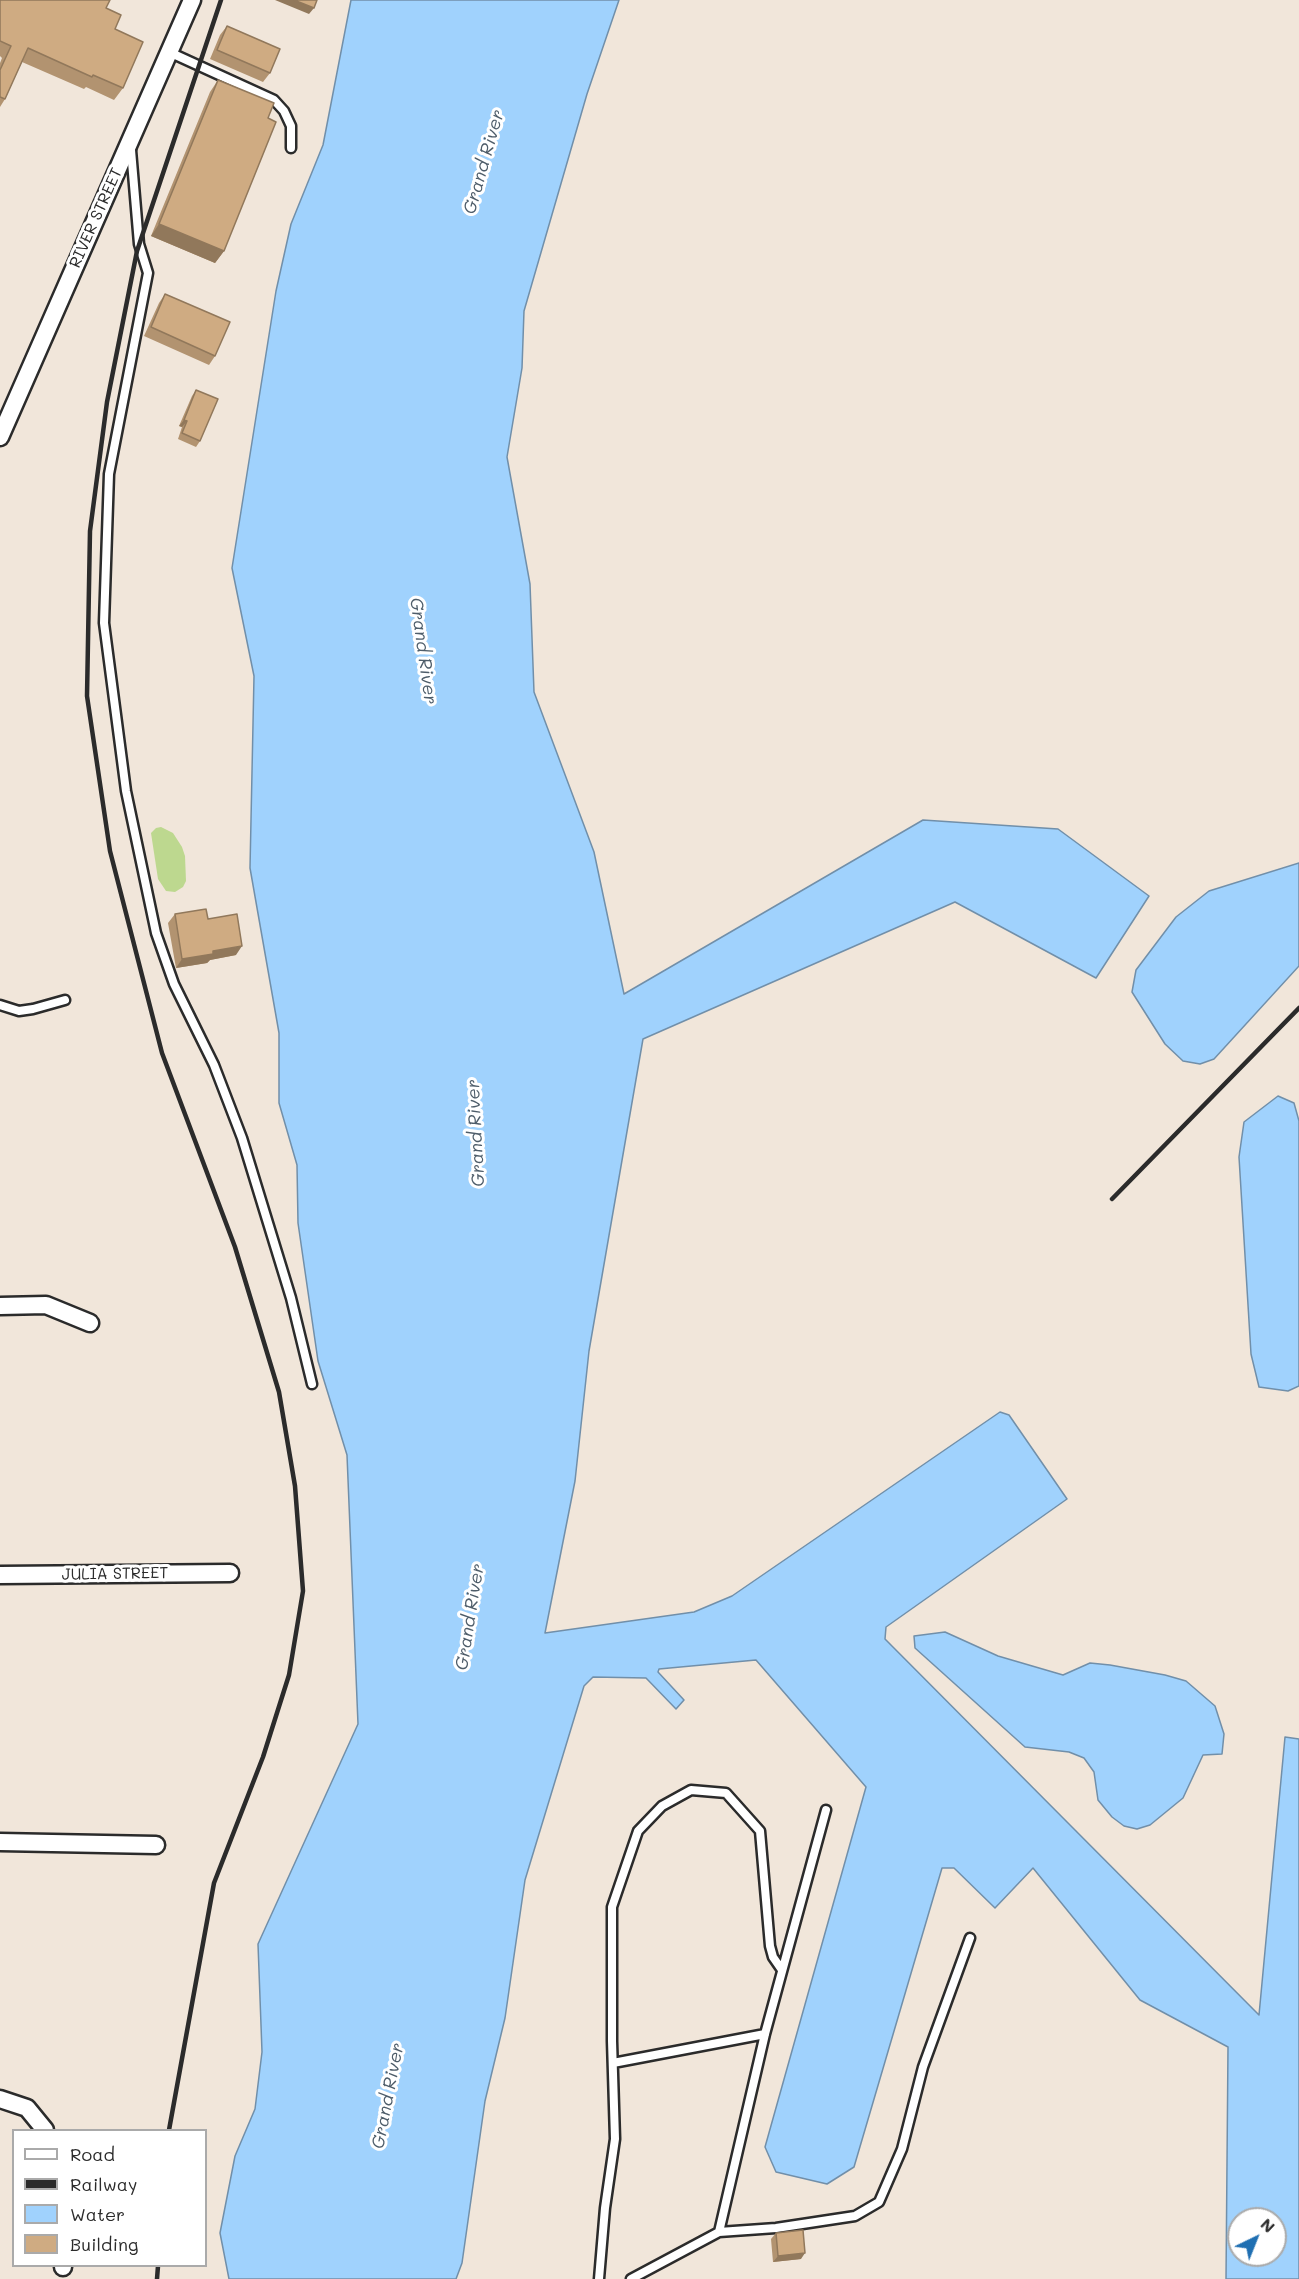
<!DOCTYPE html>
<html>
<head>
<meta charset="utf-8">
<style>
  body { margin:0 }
  #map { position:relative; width:1299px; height:2279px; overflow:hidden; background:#f1e6da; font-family:Mali,sans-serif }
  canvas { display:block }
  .legend { position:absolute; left:12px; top:2129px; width:195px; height:138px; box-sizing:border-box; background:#fff; border:2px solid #aaa; margin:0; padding:8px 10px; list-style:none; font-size:18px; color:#2b2b2b }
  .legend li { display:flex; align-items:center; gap:12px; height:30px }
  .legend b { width:30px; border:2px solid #aaa }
  .north { position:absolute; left:1227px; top:2207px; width:60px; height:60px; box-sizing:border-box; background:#fff; border:2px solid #aaa; border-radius:50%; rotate:43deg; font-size:16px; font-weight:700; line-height:24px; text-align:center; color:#2b2b2b }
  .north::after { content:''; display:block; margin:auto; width:21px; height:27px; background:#1f6fb2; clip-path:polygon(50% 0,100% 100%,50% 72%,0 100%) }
</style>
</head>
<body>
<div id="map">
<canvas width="1299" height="2279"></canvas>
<ul class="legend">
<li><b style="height:8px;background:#fff"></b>Road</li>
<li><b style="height:8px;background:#2b2b2b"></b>Railway</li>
<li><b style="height:16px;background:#a0d2fd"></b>Water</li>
<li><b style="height:16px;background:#cfab82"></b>Building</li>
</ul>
<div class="north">N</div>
</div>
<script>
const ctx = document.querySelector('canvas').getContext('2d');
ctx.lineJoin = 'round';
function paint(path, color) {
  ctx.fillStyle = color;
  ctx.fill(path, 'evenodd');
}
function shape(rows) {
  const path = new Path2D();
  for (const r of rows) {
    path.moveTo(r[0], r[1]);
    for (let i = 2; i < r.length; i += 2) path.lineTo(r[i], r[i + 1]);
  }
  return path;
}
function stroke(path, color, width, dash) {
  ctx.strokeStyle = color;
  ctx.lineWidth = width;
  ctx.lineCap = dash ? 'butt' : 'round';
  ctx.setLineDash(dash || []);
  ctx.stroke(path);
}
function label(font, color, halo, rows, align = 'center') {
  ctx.font = font + ' Mali,sans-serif';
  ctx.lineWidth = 6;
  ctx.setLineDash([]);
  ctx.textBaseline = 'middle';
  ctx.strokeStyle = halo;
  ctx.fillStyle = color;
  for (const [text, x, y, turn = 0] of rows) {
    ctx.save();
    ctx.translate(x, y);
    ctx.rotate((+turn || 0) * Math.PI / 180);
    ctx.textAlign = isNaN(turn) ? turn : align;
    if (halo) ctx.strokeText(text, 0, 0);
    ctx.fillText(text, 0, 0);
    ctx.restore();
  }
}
paint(shape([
  [161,827,173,833,182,847,185,856,186,881,183,887,175,892,166,891,158,879,151,833,156,828]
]), '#bdd88f');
const water = shape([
  [351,0,619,0,587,94,524,311,522,368,507,457,530,584,534,692,594,852,624,994,923,820,1058,829,1149,896,1096,978,955,902,643,1039,589,1351,575,1481,545,1633,694,1612,732,1596,1000,1412,1009,1415,1067,1499,886,1627,885,1639,1259,2015,1285,1737,1299,1739,1299,2279,1226,2279,1228,2047,1140,2000,1033,1868,995,1908,954,1868,942,1868,854,2167,827,2184,776,2172,765,2147,866,1787,756,1660,659,1669,658,1672,684,1700,676,1709,646,1678,593,1677,584,1686,525,1880,505,2018,485,2101,462,2263,456,2279,229,2279,220,2233,235,2156,255,2109,262,2052,258,1944,358,1724,347,1455,318,1361,298,1223,297,1165,279,1103,279,1033,250,868,254,676,232,568,276,291,291,224,323,145,351,0],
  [1239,2219,1275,2219,1275,2255,1239,2255,1239,2219],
  [1299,863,1299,966,1214,1059,1200,1064,1183,1061,1165,1044,1132,992,1136,970,1176,917,1209,891,1299,863],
  [1278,1096,1294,1103,1299,1121,1299,1386,1288,1391,1259,1387,1251,1354,1239,1157,1244,1122,1278,1096],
  [945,1632,998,1656,1063,1675,1090,1663,1110,1665,1165,1675,1186,1681,1215,1706,1224,1734,1222,1754,1203,1755,1183,1798,1150,1825,1137,1829,1124,1826,1112,1817,1098,1800,1094,1772,1084,1758,1069,1752,1025,1747,915,1648,914,1636,945,1632]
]);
paint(water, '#a0d2fd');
stroke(water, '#718fa9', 1.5);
const service = shape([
  [169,52,274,100,284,111,291,126,291,148],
  [131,150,139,244,148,273,109,474,104,623,126,791,156,933,174,984,214,1065,242,1138,291,1298,312,1384],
  [0,1005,19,1011,33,1009,65,1000],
  [613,2063,765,2034],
  [719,2232,765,2034,826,1810],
  [599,2279,605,2208,615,2139,612,2041,612,1907,638,1831,662,1806,691,1790,726,1793,760,1831,770,1946,773,1957,782,1970],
  [631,2279,719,2232,776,2228,855,2216,879,2202,902,2149,923,2067,970,1938]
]);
const minor = shape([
  [0,437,192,0],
  [0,1306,46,1305,90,1323],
  [0,1575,230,1573],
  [0,1842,156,1845],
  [0,2099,27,2108,45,2130],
  [63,2267,63,2266]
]);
stroke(service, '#2b2b2b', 13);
stroke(minor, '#2b2b2b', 21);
stroke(service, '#fff', 8);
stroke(minor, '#fff', 16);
stroke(shape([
  [1112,1199,1299,1008],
  [169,2130,214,1883,263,1757,289,1675,303,1591,295,1486,279,1392,235,1247,162,1053,110,851,87,696,90,531,107,402,137,251,221,0],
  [157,2279,158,2266]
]), '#2b2b2b', 4.5);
paint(shape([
  [0,0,106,8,115,29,123,88,114,100,86,87,84,89,22,62,5,99,0,107,0,63,2,58,0,56],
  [227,26,270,73,263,82,210,59,220,35],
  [218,80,268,118,224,251,215,263,151,236,210,92],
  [165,294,215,356,209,365,144,336,159,303],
  [196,390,200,441,196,447,178,439,182,427,179,426,192,396],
  [175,914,208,919,236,955,210,960,207,963,176,968,168,923],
  [776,2233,801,2259,773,2262,771,2239]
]), '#b29370');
paint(shape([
  [275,0,294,0,314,8,309,14],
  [159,224,224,251,215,263,151,236],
  [184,420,187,421,182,427,179,426],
  [242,946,236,955,210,960,207,963,176,968,182,959,213,951],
  [805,2253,801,2259,773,2262,778,2256]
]), '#91785b');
const building = shape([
  [0,0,110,0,106,8,121,15,115,29,143,42,123,88,93,75,92,77,28,48,5,99,0,97,0,70,11,46,0,41,0,0],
  [294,0,317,0,314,8,294,0],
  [227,26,280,49,270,73,217,50,227,26],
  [218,80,274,103,268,118,276,122,224,251,159,224,218,80],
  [165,294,230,322,215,356,151,327,165,294],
  [196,390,218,399,200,441,182,433,187,421,184,420,196,390],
  [206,909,208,919,237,914,242,946,213,951,213,954,182,959,175,914,206,909],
  [803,2230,805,2253,778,2256,776,2233,803,2230]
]);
paint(building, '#cfab82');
stroke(building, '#91785b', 1.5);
label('16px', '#2b2b2b', '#fff', [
  ["RIVER STREET",96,218,-66],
  ["JULIA STREET",115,1574,-1]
]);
label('italic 18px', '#4e5d6a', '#fff', [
  ["Grand River",484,162,-74],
  ["Grand River",423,651,82],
  ["Grand River",476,1133,-93],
  ["Grand River",470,1617,-81],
  ["Grand River",388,2096,-79]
]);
</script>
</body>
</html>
